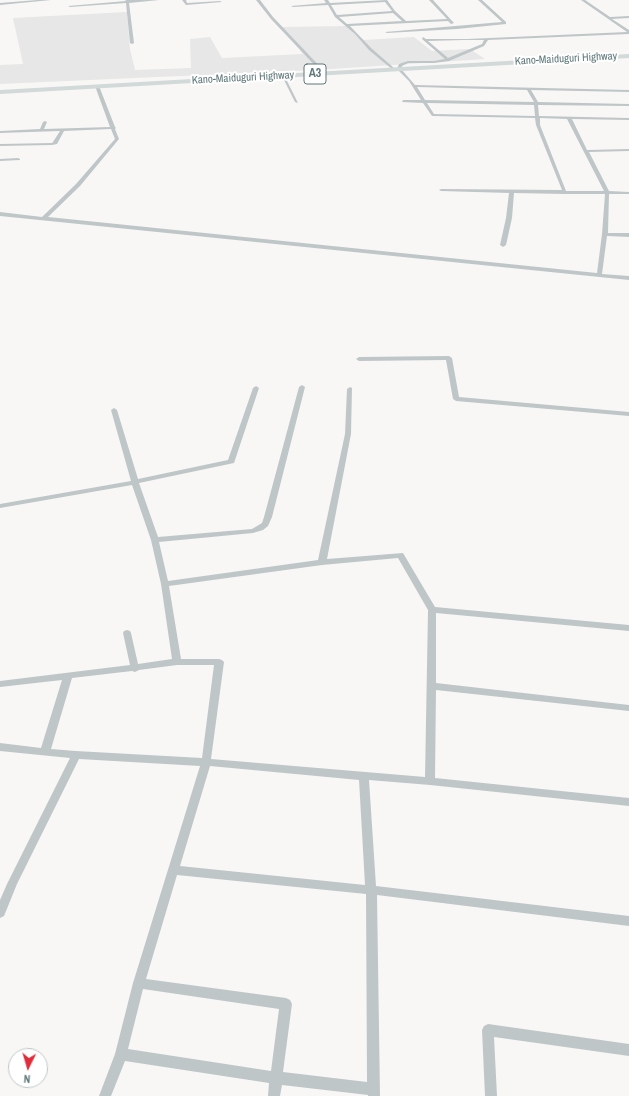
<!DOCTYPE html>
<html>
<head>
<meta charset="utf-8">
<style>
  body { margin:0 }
  #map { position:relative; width:629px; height:1096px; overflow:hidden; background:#f8f7f5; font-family:"Archivo Narrow",sans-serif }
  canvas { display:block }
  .north { position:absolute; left:8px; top:1048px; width:40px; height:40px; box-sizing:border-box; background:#fff; border:1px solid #bfc9ca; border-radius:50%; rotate:185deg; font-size:11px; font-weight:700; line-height:16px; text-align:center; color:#5e777a }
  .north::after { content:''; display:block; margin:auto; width:14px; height:18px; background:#e02d3c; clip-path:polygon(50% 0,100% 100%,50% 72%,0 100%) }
</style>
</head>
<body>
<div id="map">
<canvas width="629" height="1096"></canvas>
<div class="north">N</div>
</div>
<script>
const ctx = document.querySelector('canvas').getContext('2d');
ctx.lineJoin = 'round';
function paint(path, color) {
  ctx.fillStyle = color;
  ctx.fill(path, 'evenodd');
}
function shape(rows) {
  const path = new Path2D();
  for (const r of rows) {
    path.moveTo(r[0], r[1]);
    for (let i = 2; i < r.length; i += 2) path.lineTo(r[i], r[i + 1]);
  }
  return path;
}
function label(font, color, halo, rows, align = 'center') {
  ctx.font = font + ' "Archivo Narrow",sans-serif';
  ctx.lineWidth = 4;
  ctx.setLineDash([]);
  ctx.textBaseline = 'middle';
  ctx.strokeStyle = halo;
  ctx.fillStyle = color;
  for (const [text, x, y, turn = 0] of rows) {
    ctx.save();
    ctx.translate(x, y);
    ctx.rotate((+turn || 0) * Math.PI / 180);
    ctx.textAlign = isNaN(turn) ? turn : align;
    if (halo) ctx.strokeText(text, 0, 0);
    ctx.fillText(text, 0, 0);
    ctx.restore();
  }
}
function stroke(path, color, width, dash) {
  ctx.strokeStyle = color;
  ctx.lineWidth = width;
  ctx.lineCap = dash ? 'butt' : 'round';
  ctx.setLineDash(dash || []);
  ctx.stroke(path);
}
paint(shape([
  [127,12,130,49,135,70,191,68,190,39,210,37,222,58,303,54,282,27,347,26,364,40,414,37,432,51,470,49,485,59,315,70,0,84,0,65,23,64,13,18]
]), '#e6e7e6');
paint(shape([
  [37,0,51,0,0,5,0,3,37,0],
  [125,0,159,0,129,3,134,43,132,44,130,43,126,3,70,7,68,6,126,1,125,0],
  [182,0,186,0,187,3,220,1,222,2,186,5,182,0],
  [256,0,260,0,273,17,325,72,325,74,323,74,271,19,256,0],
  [324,0,328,0,330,3,387,0,395,11,406,21,447,19,429,0,433,0,454,23,451,24,448,21,350,26,371,48,394,68,393,70,369,50,355,34,335,17,328,5,293,7,291,6,326,3,324,0],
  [385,2,392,11,337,15,331,5,385,2],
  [393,13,402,21,347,24,339,17,393,13],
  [478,0,482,0,506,22,506,24,457,29,387,33,385,32,502,22,478,0],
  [581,0,585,0,610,17,629,16,629,18,612,19,629,30,629,34,488,40,484,46,449,61,434,63,408,63,402,66,401,69,415,85,629,90,629,92,531,90,538,102,629,104,629,106,538,105,539,116,629,118,629,120,572,119,587,150,629,149,629,151,589,152,609,191,629,192,629,194,609,194,608,233,629,233,629,237,607,236,602,274,629,276,629,280,0,216,0,212,42,217,76,184,115,139,111,129,64,131,57,144,52,145,0,146,0,144,52,143,53,142,60,131,0,133,0,131,40,129,43,122,45,121,47,122,44,129,110,127,95,86,97,85,99,86,115,127,116,128,115,129,119,139,80,186,48,217,597,273,602,234,605,194,565,194,514,193,512,218,506,245,503,247,500,245,506,218,509,193,441,191,439,190,441,189,562,190,536,125,535,118,432,116,423,103,402,102,403,100,421,100,409,81,397,69,399,64,408,61,434,61,445,59,422,39,423,37,426,39,467,39,627,32,581,0],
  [464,40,484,40,482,44,448,58,428,41,464,40],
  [417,87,527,90,534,102,425,100,417,87],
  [427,103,534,105,535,116,434,114,427,103],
  [540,118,567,119,604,191,566,191,540,125,540,118],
  [281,74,284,75,298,103,295,102,281,74],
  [18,158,20,159,20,160,0,161,0,159,18,158],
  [449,356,452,358,459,397,629,412,629,416,456,401,453,399,446,360,359,361,356,359,359,357,449,356],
  [302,385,305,387,272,517,268,526,263,530,253,533,159,542,168,581,318,560,345,434,347,389,350,387,352,388,351,434,327,559,403,553,435,607,629,625,629,631,436,613,436,683,629,705,629,711,436,690,435,778,629,798,629,806,430,785,369,780,376,886,629,916,629,926,377,895,380,1096,368,1096,368,1095,282,1085,280,1096,268,1096,269,1083,125,1061,111,1096,99,1096,115,1054,133,983,200,766,79,759,17,884,4,916,0,918,0,900,7,884,70,758,0,751,0,743,41,748,62,680,0,687,0,681,130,665,123,633,124,631,127,630,130,631,131,633,138,664,172,659,161,584,151,540,132,485,0,508,0,504,131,481,111,410,114,408,117,410,138,479,228,460,253,388,256,386,259,388,234,463,139,483,158,537,252,529,262,523,264,517,299,387,302,385],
  [398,558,428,610,425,777,211,759,224,662,222,660,219,659,181,659,169,586,322,565,398,558],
  [177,665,214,665,202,758,76,751,51,749,72,678,132,671,135,672,139,670,177,665],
  [210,766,359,780,365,885,180,866,210,766],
  [177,875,366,894,367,1082,283,1072,292,1004,290,1000,286,998,146,979,177,875],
  [143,989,279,1009,271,1071,128,1049,143,989],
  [488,1024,629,1044,629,1056,494,1037,497,1096,485,1096,482,1030,484,1026,488,1024]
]), '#bfc6c8');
paint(shape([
  [629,54,629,58,0,94,0,90,629,54]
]), '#d2d9d9');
label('11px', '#5e777a', '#fff', [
  ["Kano-Maiduguri Highway",566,59,-3],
  ["Kano-Maiduguri Highway",243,78,-3]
]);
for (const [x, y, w] of [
  [315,74,22]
]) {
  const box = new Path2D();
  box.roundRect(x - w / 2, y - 10, w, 20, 3);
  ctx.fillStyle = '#fff';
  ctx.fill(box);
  stroke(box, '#5e777a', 1);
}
label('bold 12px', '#5e777a', null, [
  ["A3",315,74]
]);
</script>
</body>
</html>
